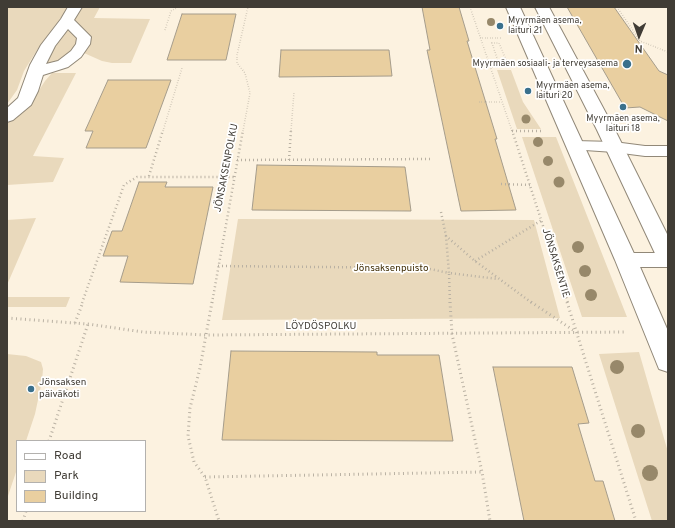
<!DOCTYPE html>
<html>
<head>
<meta charset="utf-8">
<style>
  body { margin:0 }
  #map { position:relative; width:675px; height:528px; overflow:hidden; background:#fcf2e0; font-family:Overpass,sans-serif }
  canvas { display:block }
  .frame { position:absolute; inset:0; border:8px solid #403c35; pointer-events:none }
  .legend { position:absolute; left:16px; top:440px; width:130px; height:72px; box-sizing:border-box; background:#fff; border:1px solid #b3b1ae; margin:0; padding:5px 7px; list-style:none; font-size:12px; color:#403c35 }
  .legend li { display:flex; align-items:center; gap:8px; height:20px }
  .legend b { width:20px; border:1px solid #b3b1ae }
  .north { position:absolute; left:619px; top:16px; width:40px; height:40px; -webkit-text-stroke:3px #fff; paint-order:stroke; rotate:182deg; font-size:11px; font-weight:700; line-height:16px; text-align:center; color:#403c35 }
  .north::after { content:''; display:block; margin:auto; width:14px; height:18px; background:#403c35; clip-path:polygon(50% 0,100% 100%,50% 72%,0 100%) }
</style>
</head>
<body>
<div id="map">
<canvas width="675" height="528"></canvas>
<div class="frame"></div>
<ul class="legend">
<li><b style="height:5px;background:#fff"></b>Road</li>
<li><b style="height:11px;background:#e9d9bc"></b>Park</li>
<li><b style="height:11px;background:#e9cfa0"></b>Building</li>
</ul>
<div class="north">N</div>
</div>
<script>
const ctx = document.querySelector('canvas').getContext('2d');
ctx.lineJoin = 'round';
function paint(path, color) {
  ctx.fillStyle = color;
  ctx.fill(path, 'evenodd');
}
function shape(rows) {
  const path = new Path2D();
  for (const r of rows) {
    path.moveTo(r[0], r[1]);
    for (let i = 2; i < r.length; i += 2) path.lineTo(r[i], r[i + 1]);
  }
  return path;
}
function stroke(path, color, width, dash) {
  ctx.strokeStyle = color;
  ctx.lineWidth = width;
  ctx.lineCap = dash ? 'butt' : 'round';
  ctx.setLineDash(dash || []);
  ctx.stroke(path);
}
function label(font, color, halo, rows, align = 'center') {
  ctx.font = font + ' Overpass,sans-serif';
  ctx.lineWidth = 3.5;
  ctx.setLineDash([]);
  ctx.textBaseline = 'middle';
  ctx.strokeStyle = halo;
  ctx.fillStyle = color;
  for (const [text, x, y, turn = 0] of rows) {
    ctx.save();
    ctx.translate(x, y);
    ctx.rotate((+turn || 0) * Math.PI / 180);
    ctx.textAlign = isNaN(turn) ? turn : align;
    if (halo) ctx.strokeText(text, 0, 0);
    ctx.fillText(text, 0, 0);
    ctx.restore();
  }
}
paint(shape([
  [7,7,69,7,37,50,24,71,17,90,7,104],
  [79,7,100,7,94,18,150,19,131,63,112,63,102,61,84,53,88,41,87,33,72,20],
  [66,24,80,38,71,53,59,61,43,68],
  [497,70,511,70,523,102,541,129,517,129],
  [52,73,76,73,33,156,64,158,53,182,7,185,7,124,19,111,34,98,45,81],
  [522,137,556,137,627,317,582,317],
  [36,218,7,285,7,220],
  [238,219,534,220,560,318,222,320],
  [7,297,70,297,66,307,7,307],
  [639,352,668,452,668,521,652,521,599,354],
  [7,354,26,356,41,362,43,369,42,381,35,414,26,441,17,441,17,469,7,499]
]), '#e9d9bc');
const building = shape([
  [422,7,459,7,469,41,467,41,497,139,495,139,516,210,461,211,427,50,430,50,422,7],
  [567,7,614,7,659,71,668,75,668,121,640,107,625,108,567,7],
  [182,14,236,14,226,60,167,60,182,14],
  [281,50,389,50,392,76,279,77,281,50],
  [108,80,171,80,146,148,86,148,93,131,85,131,108,80],
  [257,165,405,167,411,211,252,210,257,165],
  [139,182,167,182,165,187,213,187,193,284,120,282,128,256,103,256,112,231,122,231,139,182],
  [231,351,377,352,377,355,439,355,453,441,222,440,231,351],
  [493,367,572,367,589,423,578,424,595,481,603,481,615,521,524,521,493,367]
]);
paint(building, '#e9cfa0');
stroke(building, '#a59c8b', 1);
const lane = shape([
  [575,141,614,142,645,146,668,146,668,156,645,156,614,152,570,149,568,146,570,143,575,141],
  [626,253,668,253,668,267,626,267,620,265,618,260,620,255,626,253]
]);
const street = shape([
  [68,7,82,7,74,20,91,37,90,44,81,57,68,67,43,75,38,91,31,105,13,120,7,122,7,108,18,98,30,65,41,45,61,19,68,7],
  [68,29,77,38,76,44,71,51,58,61,46,64,55,46,68,29]
]);
const secondary = shape([
  [506,7,520,7,637,260,668,331,668,372,659,369,615,260,506,7],
  [535,7,549,7,615,130,668,236,668,267,660,264,597,130,535,7]
]);
stroke(lane, '#918878', 2);
stroke(street, '#918878', 2);
stroke(secondary, '#918878', 2);
stroke(shape([
  [470,7,512,131],
  [617,7,640,41,668,52],
  [165,30,171,11,178,7],
  [480,38,501,38],
  [490,67,500,67,492,43,499,43,509,67,514,67],
  [479,102,501,102],
  [163,131,182,68],
  [243,131,250,93,245,73,237,63,237,55,248,7],
  [291,131,294,92]
]), '#b9b1a3', 1.5, [0.5, 2]);
stroke(shape([
  [512,130,568,303],
  [512,131,542,131],
  [237,160,432,159],
  [289,160,291,130],
  [149,176,163,130],
  [501,184,530,185],
  [441,212,446,236],
  [475,261,542,220],
  [218,266,425,268,449,273,446,236,475,261,532,303],
  [82,303,124,185,137,177,234,177],
  [212,303,243,130],
  [450,303,449,273,498,279]
]), '#b9b1a3', 2.5, [1, 3]);
stroke(shape([
  [212,302,200,368,190,408,188,436,194,462,205,477,219,521],
  [450,302,452,334,482,472,490,521],
  [531,302,576,332],
  [567,302,636,521],
  [7,318,88,324,143,332,206,335,627,332],
  [75,323,83,302],
  [49,441,88,324],
  [205,477,482,472],
  [23,521,26,511]
]), '#b9b1a3', 3, [1, 3.5]);
paint(lane, '#fff');
paint(street, '#fff');
paint(secondary, '#fff');
ctx.fillStyle = '#97886a';
for (const [x, y, r] of [
  [491,22,4],
  [526,119,4.5],
  [538,142,5],
  [548,161,5],
  [559,182,5.5],
  [578,247,6],
  [585,271,6],
  [591,295,6],
  [617,367,7],
  [638,431,7],
  [650,473,8]
]) {
  ctx.beginPath();
  ctx.arc(x, y, r, 0, 2 * Math.PI);
  ctx.fill();
}
for (const [x, y, r, color] of [
  [500,26,4,"#3a708c"],
  [627,64,5,"#3a708c"],
  [528,91,4,"#3a708c"],
  [623,107,4,"#3a708c"],
  [31,389,4,"#3a708c"]
]) {
  const dot = new Path2D();
  dot.arc(x, y, r, 0, 2 * Math.PI);
  ctx.fillStyle = color;
  ctx.fill(dot);
  stroke(dot, '#fff', 1.5);
}
label('9px', '#403c35', '#fff', [
  ["Myyrmäen asema,",508,21],
  ["laituri 21",508,31],
  ["Myyrmäen sosiaali- ja terveysasema",618,64,"right"],
  ["Myyrmäen asema,",536,86],
  ["laituri 20",536,96],
  ["Myyrmäen asema,",623,119,"center"],
  ["laituri 18",623,129,"center"]
], 'left');
label('10px', '#403c35', '#fff', [
  ["JÖNSAKSENPOLKU",227,168,-79],
  ["JÖNSAKSENTIE",555,263,73],
  ["LÖYDÖSPOLKU",321,327]
]);
label('10px', '#44320a', '#fff', [
  ["Jönsaksenpuisto",391,269]
]);
label('10px', '#403c35', '#fff', [
  ["Jönsaksen",39,383],
  ["päiväkoti",39,395]
], 'left');
</script>
</body>
</html>
